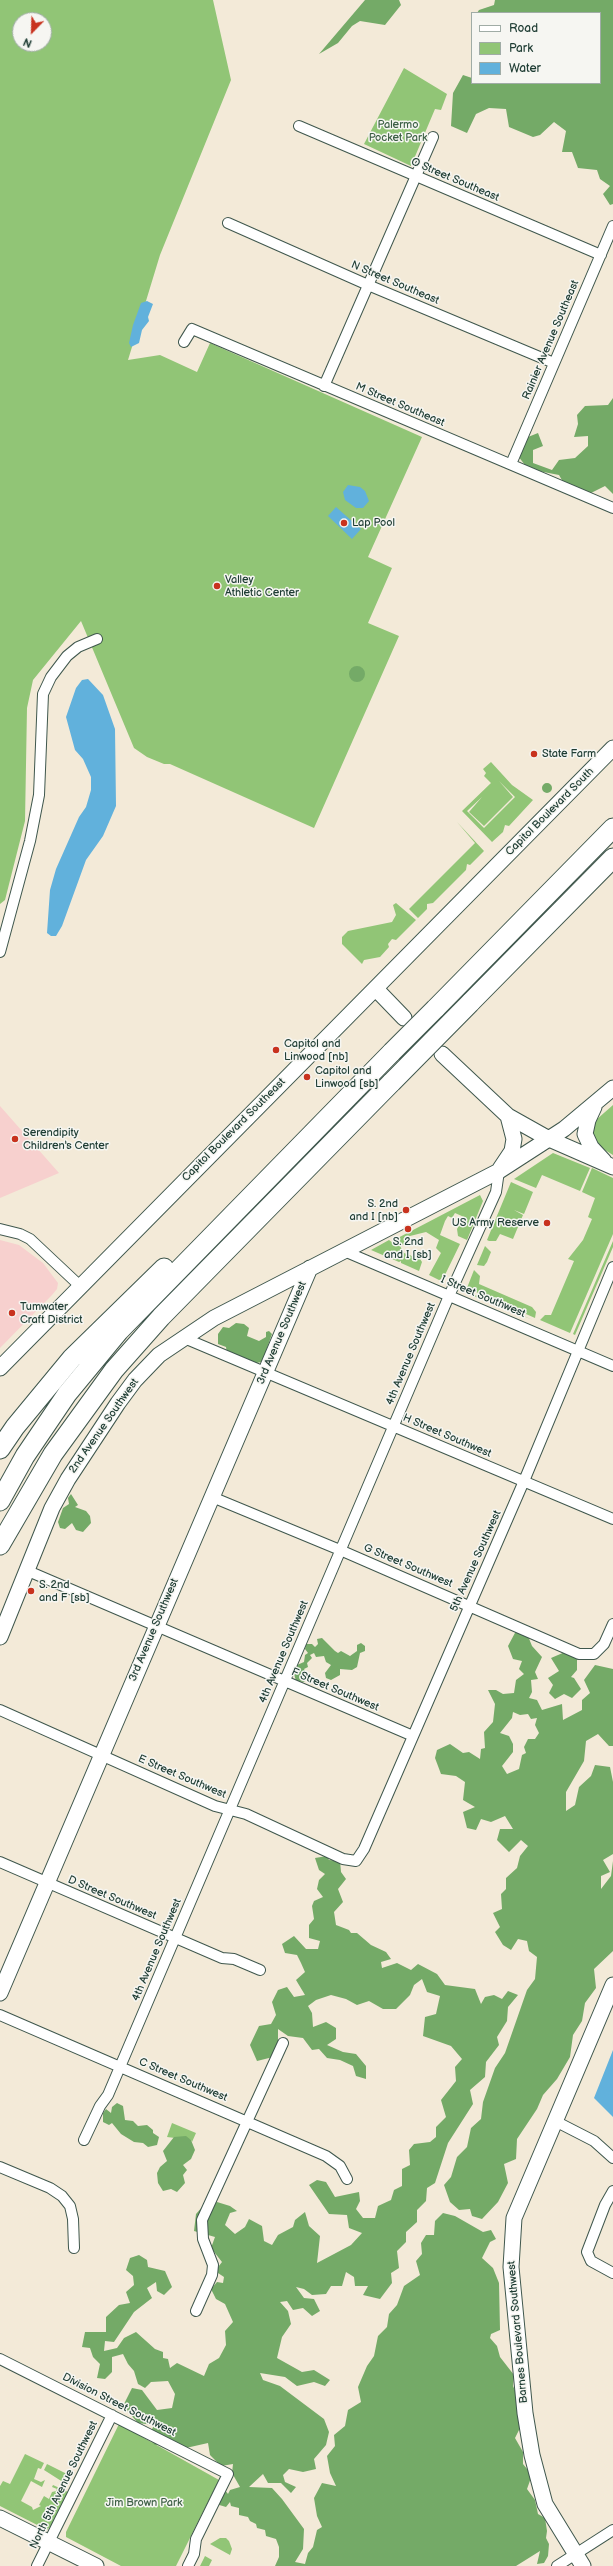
<!DOCTYPE html>
<html>
<head>
<meta charset="utf-8">
<style>
  body { margin:0 }
  #map { position:relative; width:613px; height:2566px; overflow:hidden; background:#f3ead8; font-family:"Balsamiq Sans",sans-serif }
  canvas { display:block }
  .legend { position:absolute; left:471px; top:12px; width:130px; height:72px; box-sizing:border-box; background:#f6f6f2; border:1px solid #a0aca6; margin:0; padding:5px 7px; list-style:none; font-size:12px; color:#1f3d34 }
  .legend li { display:flex; align-items:center; gap:8px; height:20px }
  .legend b { width:20px; border:1px solid #a0aca6 }
  .north { position:absolute; left:12px; top:12px; width:40px; height:40px; box-sizing:border-box; background:#f6f6f2; border:1px solid #a0aca6; border-radius:50%; rotate:203deg; font-size:11px; font-weight:700; line-height:16px; text-align:center; color:#1f3d34 }
  .north::after { content:''; display:block; margin:auto; width:14px; height:18px; background:#c8321e; clip-path:polygon(50% 0,100% 100%,50% 72%,0 100%) }
</style>
</head>
<body>
<div id="map">
<canvas width="613" height="2566"></canvas>
<ul class="legend">
<li><b style="height:5px;background:#fff"></b>Road</li>
<li><b style="height:11px;background:#91c576"></b>Park</li>
<li><b style="height:11px;background:#61b1dc"></b>Water</li>
</ul>
<div class="north">N</div>
</div>
<script>
const ctx = document.querySelector('canvas').getContext('2d');
ctx.lineJoin = 'round';
function paint(path, color) {
  ctx.fillStyle = color;
  ctx.fill(path, 'evenodd');
}
function shape(rows) {
  const path = new Path2D();
  for (const r of rows) {
    if (r.length === 3) {
      path.moveTo(r[0] + r[2], r[1]);
      path.arc(r[0], r[1], r[2], 0, 2 * Math.PI);
      continue;
    }
    path.moveTo(r[0], r[1]);
    for (let i = 2; i < r.length; i += 2) path.lineTo(r[i], r[i + 1]);
  }
  return path;
}
function stroke(path, color, width, dash) {
  ctx.strokeStyle = color;
  ctx.lineWidth = width;
  ctx.lineCap = dash ? 'butt' : 'round';
  ctx.setLineDash(dash || []);
  ctx.stroke(path);
}
function label(font, color, halo, rows, align = 'center') {
  ctx.font = font + ' "Balsamiq Sans",sans-serif';
  ctx.lineWidth = 3;
  ctx.setLineDash([]);
  ctx.textBaseline = 'middle';
  ctx.strokeStyle = halo;
  ctx.fillStyle = color;
  for (const [text, x, y, turn = 0] of rows) {
    ctx.save();
    ctx.translate(x, y);
    ctx.rotate((+turn || 0) * Math.PI / 180);
    ctx.textAlign = isNaN(turn) ? turn : align;
    if (halo) ctx.strokeText(text, 0, 0);
    ctx.fillText(text, 0, 0);
    ctx.restore();
  }
}
paint(shape([
  [0,1106,59,1173,0,1198],
  [0,1240,19,1245,43,1263,58,1283,57,1289,52,1295,0,1348]
]), '#f7d0ce');
paint(shape([
  [0,0,213,0,231,80,160,255,128,360,160,355,197,372,210,343,422,437,368,557,392,568,368,623,399,636,314,828,170,764,164,764,147,757,134,748,81,621,33,680,27,708,25,821,5,900,0,904],
  [20,20,44,20,44,44,20,44],
  [404,68,447,94,441,110,435,109,411,166,364,144],
  [491,762,512,785,533,800,509,826,505,825,503,832,492,842,462,811,491,783,484,776,486,773,483,769],
  [499,781,515,797,484,828,467,811,482,797,469,812,484,826,513,797],
  [457,822,484,851,470,865,467,864,466,870,433,903,427,904,427,909,418,918,409,909,475,843],
  [396,903,416,920,396,940,392,939,388,944,389,947,380,957,364,960,362,964,342,944,342,937,348,931,392,922,396,915,393,905],
  [613,1105,613,1155,595,1144,592,1129,596,1120],
  [553,1153,590,1168,580,1191,542,1175,536,1188,514,1179],
  [592,1168,613,1178,613,1234,570,1333,540,1320,545,1315,551,1315,574,1261,568,1259,583,1240,592,1219,588,1217,595,1198,582,1192],
  [511,1182,533,1192,524,1214,514,1210,523,1215,513,1239,500,1234,496,1241,489,1241,487,1240],
  [480,1195,483,1201,467,1240,458,1236,457,1229,464,1217,455,1213,452,1218,448,1216,445,1221,440,1235,460,1244,443,1279,439,1280,429,1275,441,1253,436,1248,439,1240,426,1232,410,1236,407,1245,399,1244,404,1253,420,1259,422,1262,419,1271,401,1263,401,1261,399,1262,371,1250,389,1240,393,1243,392,1241],
  [613,1241,613,1247,575,1335,573,1334],
  [485,1246,491,1252,487,1262,484,1266,477,1265],
  [474,1270,480,1276,479,1284,532,1307,536,1312,535,1318,467,1288],
  [466,1291,533,1320,466,1293],
  [172,2123,196,2133,192,2142,191,2140,167,2137],
  [119,2424,219,2480,176,2566,121,2566,66,2537,66,2532],
  [25,2454,44,2463,41,2469,38,2468,34,2479,41,2482,45,2480,42,2487,31,2481,21,2501,32,2507,33,2510,41,2506,39,2505,44,2496,49,2499,52,2492,56,2491,57,2489,52,2487,53,2485,68,2492,51,2526,47,2530,0,2506,0,2486,3,2481,10,2484],
  [47,2464,67,2474,69,2478,66,2484,44,2470],
  [220,2538,226,2538,229,2541,232,2549,230,2555,210,2544],
  [205,2556,212,2560,209,2566,200,2566]
]), '#91c576');
paint(shape([
  [365,0,399,0,401,5,385,25,360,21,352,26,338,43,319,54],
  [495,0,613,0,613,204,610,205,603,194,610,186,600,179,597,170,578,168,572,152,562,152,566,131,554,122,540,135,533,137,509,127,506,109,489,108,476,114,467,133,451,126,453,93,463,75,472,78,472,83,600,83,600,13,477,13,479,10,494,5],
  [613,398,613,494,605,486,591,493,563,482,559,475,528,469,518,456,528,437,538,433,543,446,533,450,533,463,552,470,559,460,575,458,588,446,588,436,574,437,578,424,577,415,585,406,608,405],
  [357,674,8],
  [547,788,5],
  [236,1323,244,1324,249,1328,247,1336,259,1341,266,1337,266,1332,269,1331,272,1334,262,1362,256,1363,227,1354,226,1347,218,1344,218,1334,223,1327,229,1328],
  [71,1494,78,1505,75,1507,86,1511,90,1516,91,1523,83,1532,76,1530,72,1523,65,1529,60,1528,58,1522,63,1508,69,1504,68,1498],
  [516,1631,528,1636,532,1646,542,1657,535,1672,538,1679,531,1680,532,1692,529,1698,537,1700,542,1710,562,1704,563,1720,582,1710,582,1700,590,1693,584,1680,595,1665,613,1669,613,1746,609,1746,598,1734,586,1741,584,1761,566,1792,566,1811,575,1805,579,1787,591,1776,595,1765,610,1767,613,1782,613,1854,603,1860,610,1872,601,1876,601,1889,611,1876,613,1861,613,1951,594,1969,596,1988,585,2003,582,2021,573,2035,570,2057,557,2079,543,2095,537,2109,517,2139,516,2159,504,2164,508,2183,498,2202,482,2219,472,2216,470,2209,459,2210,450,2202,444,2185,451,2177,457,2157,467,2147,471,2128,481,2119,483,2102,495,2068,505,2053,527,1990,535,1979,537,1957,529,1951,527,1941,518,1939,511,1950,503,1945,495,1932,500,1927,493,1913,502,1909,501,1894,506,1889,506,1878,517,1868,520,1856,528,1846,521,1840,509,1852,497,1840,500,1829,513,1829,505,1816,491,1822,481,1819,476,1830,467,1828,463,1812,475,1807,463,1800,465,1782,456,1776,441,1774,435,1758,437,1750,450,1744,463,1753,469,1752,480,1759,481,1749,485,1748,484,1732,493,1722,495,1704,488,1690,496,1690,503,1694,514,1693,516,1680,524,1674,519,1669,522,1661,513,1659,508,1646],
  [513,1712,520,1715,528,1714,531,1719,537,1718,535,1725,539,1733,535,1739,528,1739,524,1747,526,1753,522,1755,519,1769,507,1774,502,1766,513,1752,513,1744,509,1736,500,1733,512,1718],
  [322,1638,335,1651,338,1653,341,1651,350,1656,357,1651,357,1645,361,1643,365,1646,365,1651,360,1653,357,1667,352,1670,340,1669,340,1675,331,1680,326,1678,325,1673,331,1665,326,1662,324,1656,316,1657,314,1653,310,1655,312,1658,307,1663,308,1667,304,1669,308,1676,304,1682,296,1681,294,1674,297,1665,304,1662,305,1655,308,1653,305,1649,306,1644,312,1644,315,1647,318,1644,317,1639],
  [565,1652,577,1657,577,1670,571,1677,574,1678,581,1689,572,1698,564,1694,555,1699,549,1693,553,1685,548,1678,559,1671,551,1658],
  [327,1856,329,1860,340,1861,341,1872,346,1879,338,1889,343,1902,334,1912,336,1925,349,1930,351,1933,357,1933,371,1945,386,1952,391,1959,381,1962,382,1968,397,1963,411,1970,418,1964,437,1974,445,1985,475,1989,481,2004,485,1997,494,1995,502,1999,508,1991,518,1995,508,2007,507,2021,497,2037,499,2045,486,2062,485,2077,470,2090,473,2104,448,2143,435,2183,427,2188,426,2201,417,2210,417,2222,406,2232,406,2242,397,2251,399,2268,391,2273,392,2283,380,2299,363,2295,368,2286,355,2286,354,2277,346,2272,342,2286,331,2286,326,2294,312,2295,304,2289,296,2287,304,2298,314,2299,320,2311,312,2316,303,2308,293,2310,287,2301,280,2302,288,2311,291,2324,282,2337,277,2358,302,2372,314,2370,330,2380,325,2386,314,2382,297,2386,285,2377,260,2373,263,2380,280,2386,324,2419,329,2432,326,2445,314,2459,316,2469,303,2472,289,2469,283,2475,285,2482,296,2487,291,2493,281,2483,268,2483,263,2474,249,2487,272,2488,282,2499,304,2529,303,2549,295,2562,305,2564,308,2553,313,2547,317,2530,322,2527,317,2516,314,2498,322,2483,336,2486,330,2473,327,2456,335,2446,334,2435,345,2426,348,2410,361,2402,358,2387,367,2366,374,2356,378,2336,387,2327,389,2314,397,2305,404,2286,420,2275,416,2261,422,2254,421,2243,426,2235,434,2235,435,2221,443,2213,455,2216,483,2232,491,2230,496,2239,490,2242,482,2258,493,2268,499,2283,500,2330,491,2334,490,2338,497,2346,500,2357,514,2375,513,2386,518,2397,516,2407,523,2417,521,2426,515,2438,523,2452,523,2464,532,2475,527,2489,535,2500,538,2514,545,2518,547,2531,546,2538,549,2544,548,2556,544,2563,537,2564,540,2551,516,2566,275,2566,279,2557,279,2547,276,2539,266,2536,265,2530,257,2528,256,2524,250,2521,248,2517,239,2515,239,2508,231,2506,230,2502,226,2507,216,2504,225,2490,228,2494,230,2490,240,2487,232,2473,233,2464,221,2466,210,2455,208,2443,177,2450,172,2442,155,2445,148,2438,154,2425,138,2423,123,2406,132,2388,142,2390,157,2410,172,2408,175,2394,168,2381,151,2382,145,2388,138,2384,134,2371,128,2364,123,2354,112,2357,112,2372,105,2379,97,2378,100,2364,93,2357,90,2348,82,2347,85,2332,106,2332,106,2317,119,2305,130,2303,126,2292,134,2285,133,2276,126,2270,130,2258,139,2255,147,2260,148,2267,165,2271,172,2287,164,2295,157,2291,156,2282,147,2288,152,2298,134,2312,114,2342,105,2341,104,2351,117,2348,124,2338,136,2332,155,2349,163,2352,163,2358,168,2359,170,2368,177,2363,204,2376,209,2364,219,2358,226,2345,225,2331,233,2322,225,2304,216,2299,211,2289,217,2282,223,2283,224,2277,215,2271,222,2262,211,2248,215,2237,194,2231,196,2214,203,2206,217,2202,230,2206,237,2211,230,2213,225,2225,235,2234,245,2227,249,2219,262,2226,264,2241,272,2245,278,2235,293,2227,295,2220,305,2212,309,2226,320,2236,317,2263,351,2245,362,2233,349,2228,347,2215,329,2214,309,2185,317,2180,326,2182,335,2197,359,2192,360,2201,356,2209,363,2218,375,2218,378,2206,391,2200,394,2190,402,2186,402,2169,410,2165,409,2150,414,2144,430,2142,436,2137,436,2127,446,2117,441,2100,456,2081,455,2067,462,2059,451,2046,423,2036,425,2017,436,2014,440,1996,427,1992,422,1979,414,1985,410,1995,396,2009,383,2009,369,2001,357,2005,346,1999,331,1995,316,2000,308,2006,312,2013,313,2027,326,2022,336,2028,336,2039,327,2045,343,2052,356,2054,366,2066,366,2079,356,2076,353,2066,340,2060,327,2058,319,2049,312,2050,303,2038,288,2036,278,2029,278,2043,273,2057,257,2061,250,2045,259,2026,271,2024,276,2015,272,2002,278,1990,287,1987,294,1997,305,1995,296,1980,305,1972,301,1963,297,1955,285,1953,282,1944,294,1936,306,1949,318,1949,320,1941,309,1938,309,1925,314,1919,312,1906,314,1901,323,1897,317,1889,319,1880,325,1874,319,1870,315,1858],
  [117,2103,123,2106,125,2120,133,2121,138,2126,147,2125,153,2130,153,2133,159,2137,157,2145,148,2147,143,2143,134,2142,121,2134,112,2123,109,2125,103,2122,103,2113,106,2109,111,2113,112,2107],
  [186,2136,191,2140,195,2150,191,2159,183,2165,187,2170,183,2175,185,2183,177,2192,171,2189,163,2191,158,2183,157,2173,160,2167,167,2161,163,2151,174,2137]
]), '#74aa67');
paint(shape([
  [147,301,153,304,148,317,149,321,142,330,139,343,131,347,129,343,133,325,141,303],
  [348,485,360,487,365,491,369,501,363,508,356,508,345,500,343,492],
  [336,507,361,529,352,539,328,516],
  [88,679,103,695,115,729,116,806,103,836,86,860,62,926,56,936,51,936,47,933,50,890,56,869,79,817,86,807,91,790,91,777,83,759,75,750,66,717,76,688,82,680],
  [613,2050,613,2117,594,2098]
]), '#61b1dc');
const street = shape([
  [299,126,601,255],
  [228,223,368,285,554,363],
  [184,342,192,329,613,508],
  [324,386,433,137],
  [511,464,613,226],
  [0,952,30,841,39,795,43,694,51,677,67,656,78,647,97,639],
  [0,1229,20,1234,30,1239,80,1286],
  [344,1251,613,1366],
  [184,1338,613,1519],
  [212,1497,340,1550,579,1654,594,1654,604,1644,613,1624],
  [28,1571,413,1736],
  [0,1710,215,1806,246,1814,343,1859,356,1861,364,1849,524,1481,613,1267],
  [0,1862,222,1958,234,1959,260,1970],
  [0,2015,326,2156,340,2166,347,2179],
  [555,2121,594,2141,613,2158],
  [84,2140,100,2106,108,2095,449,1296,496,1192,499,1171],
  [0,2167,50,2188,62,2196,70,2206,73,2219,74,2248],
  [613,2191,605,2205,587,2252,591,2261,613,2273],
  [196,2311,212,2275,213,2265,203,2239,202,2220,283,2043],
  [0,2359,228,2474,196,2539,194,2554,188,2566],
  [37,2566,112,2415],
  [557,2566,613,2530]
]);
const secondary = shape([
  [376,989,404,1018],
  [442,1054,508,1116,549,1139,613,1167],
  [594,1107,588,1120,585,1134,591,1147,604,1161],
  [500,1169,512,1151,514,1139,508,1116],
  [0,1368,613,748],
  [0,1637,52,1508,68,1479,118,1403,135,1380,159,1355,214,1318,499,1171,564,1129,613,1088],
  [0,1993,310,1268],
  [0,2518,96,2566],
  [583,2566,545,2504,532,2455,525,2413,511,2267,514,2218,613,1985]
]);
const highway = shape([
  [470,1003,613,858],
  [435,1009,613,828],
  [0,1449,15,1427,72,1358,164,1268],
  [0,1501,25,1456,67,1394,119,1331,392,1052],
  [0,1545,53,1454,114,1370,161,1317,392,1082]
]);
stroke(street, '#3f574d', 12);
stroke(secondary, '#3f574d', 17);
stroke(highway, '#3f574d', 21);
stroke(street, '#fff', 10);
stroke(secondary, '#fff', 15);
stroke(highway, '#fff', 19);
const highwayBridge = shape([
  [392,1052,435,1009],
  [392,1082,470,1003]
]);
stroke(highwayBridge, '#3f574d', 21, []);
stroke(highwayBridge, '#fff', 19);
for (const [x, y, r, color] of [
  [344,523,4,"#c8321e"],
  [217,586,4,"#c8321e"],
  [534,754,4,"#c8321e"],
  [276,1050,4,"#c8321e"],
  [307,1077,4,"#c8321e"],
  [15,1139,4,"#c8321e"],
  [406,1210,4,"#c8321e"],
  [547,1223,4,"#c8321e"],
  [408,1229,4,"#c8321e"],
  [12,1313,4,"#c8321e"],
  [31,1591,4,"#c8321e"]
]) {
  const dot = new Path2D();
  dot.arc(x, y, r, 0, 2 * Math.PI);
  ctx.fillStyle = color;
  ctx.fill(dot);
  stroke(dot, '#f6f6f2', 1.5);
}
label('11px', '#3c5f44', '#f6f6f2', [
  ["Palermo",398,125],
  ["Pocket Park",398,138],
  ["Jim Brown Park",144,2503]
]);
label('11px', '#1f3d34', '#f6f6f2', [
  ["O Street Southeast",455,180,23],
  ["N Street Southeast",395,283,23],
  ["Rainier Avenue Southeast",551,340,-67],
  ["M Street Southeast",400,405,23],
  ["Capitol Boulevard South",550,812,-45],
  ["Capitol Boulevard Southeast",234,1130,-45],
  ["I Street Southwest",483,1297,23],
  ["3rd Avenue Southwest",282,1333,-67],
  ["4th Avenue Southwest",411,1354,-67],
  ["2nd Avenue Southwest",104,1426,-55],
  ["H Street Southwest",447,1436,23],
  ["5th Avenue Southwest",476,1561,-66],
  ["G Street Southwest",408,1566,23],
  ["3rd Avenue Southwest",154,1630,-67],
  ["4th Avenue Southwest",284,1652,-67],
  ["F Street Southwest",335,1690,23],
  ["E Street Southwest",182,1777,23],
  ["D Street Southwest",112,1898,23],
  ["4th Avenue Southwest",157,1950,-67],
  ["C Street Southwest",183,2080,23],
  ["Barnes Boulevard Southwest",518,2332,-95],
  ["Division Street Southwest",119,2405,27],
  ["North 5th Avenue Southwest",64,2485,-64]
]);
label('11px', '#1f3d34', '#f6f6f2', [
  ["Lap Pool",352,523],
  ["Valley",225,580],
  ["Athletic Center",225,593],
  ["State Farm",542,754],
  ["Capitol and",284,1044],
  ["Linwood [nb]",284,1057],
  ["Capitol and",315,1071],
  ["Linwood [sb]",315,1084],
  ["Serendipity",23,1133],
  ["Children's Center",23,1146],
  ["S. 2nd",398,1204,"right"],
  ["and I [nb]",398,1217,"right"],
  ["US Army Reserve",539,1223,"right"],
  ["S. 2nd",408,1242,"center"],
  ["and I [sb]",408,1255,"center"],
  ["Tumwater",20,1307],
  ["Craft District",20,1320],
  ["S. 2nd",39,1585],
  ["and F [sb]",39,1598]
], 'left');
</script>
</body>
</html>
